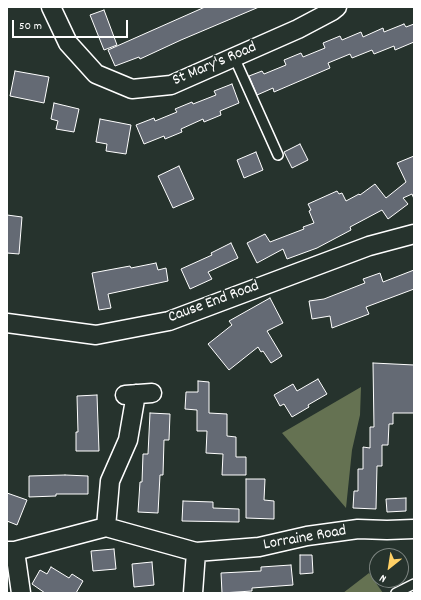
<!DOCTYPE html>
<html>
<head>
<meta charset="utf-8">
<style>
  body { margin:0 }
  #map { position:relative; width:421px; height:600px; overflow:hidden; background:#26332d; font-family:Dekko,sans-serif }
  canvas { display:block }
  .frame { position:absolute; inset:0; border:8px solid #fff; pointer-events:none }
  .north { position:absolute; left:369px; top:548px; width:40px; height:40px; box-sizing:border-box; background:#26332d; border:1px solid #7d8581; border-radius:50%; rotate:210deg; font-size:11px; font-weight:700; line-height:16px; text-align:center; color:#fff }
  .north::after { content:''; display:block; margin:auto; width:14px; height:18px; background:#ffd166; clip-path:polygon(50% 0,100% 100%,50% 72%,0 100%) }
  .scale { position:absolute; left:12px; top:20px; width:116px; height:18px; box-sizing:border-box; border:2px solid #fff; border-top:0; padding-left:5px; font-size:12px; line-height:14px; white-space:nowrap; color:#fff; -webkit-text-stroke:3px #26332d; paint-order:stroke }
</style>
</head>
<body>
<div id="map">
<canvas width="421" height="600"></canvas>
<div class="frame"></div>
<div class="north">N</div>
<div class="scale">50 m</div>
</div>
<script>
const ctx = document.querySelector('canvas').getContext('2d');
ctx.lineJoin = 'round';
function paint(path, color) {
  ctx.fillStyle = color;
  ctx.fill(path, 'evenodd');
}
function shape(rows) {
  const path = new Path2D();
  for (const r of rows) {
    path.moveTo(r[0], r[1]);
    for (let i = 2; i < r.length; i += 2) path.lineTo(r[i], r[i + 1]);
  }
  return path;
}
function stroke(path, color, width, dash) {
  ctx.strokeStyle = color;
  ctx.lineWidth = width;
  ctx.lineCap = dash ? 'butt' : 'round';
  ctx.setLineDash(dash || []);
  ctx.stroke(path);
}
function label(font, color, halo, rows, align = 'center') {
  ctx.font = font + ' Dekko,sans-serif';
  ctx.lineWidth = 3.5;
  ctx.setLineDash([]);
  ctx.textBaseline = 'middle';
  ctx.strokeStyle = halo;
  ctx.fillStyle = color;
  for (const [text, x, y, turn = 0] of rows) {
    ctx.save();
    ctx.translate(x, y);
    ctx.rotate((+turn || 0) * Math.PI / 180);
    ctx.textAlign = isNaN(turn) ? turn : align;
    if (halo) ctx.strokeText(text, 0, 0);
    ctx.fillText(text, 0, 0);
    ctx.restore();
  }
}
paint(shape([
  [361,387,360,415,352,450,346,508,282,433],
  [369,573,383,593,343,593]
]), '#657252');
const building = shape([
  [205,7,259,7,181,40,140,59,139,57,115,66,108,50,205,7],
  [104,10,117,45,104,50,90,15,104,10],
  [404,24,406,27,414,24,414,42,395,50,394,46,374,54,372,50,352,58,350,54,328,63,330,68,274,92,273,88,257,95,249,76,262,71,264,74,286,65,284,60,301,53,303,57,325,48,323,43,340,36,342,40,361,32,363,37,383,28,384,32,404,24],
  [15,71,49,77,44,103,10,96,15,71],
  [232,84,239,103,220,111,221,115,204,122,203,119,181,129,182,132,165,139,164,136,144,144,136,125,154,118,155,121,177,112,175,109,192,102,193,104,216,95,214,91,232,84],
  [54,103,79,109,74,132,56,129,58,121,51,119,54,103],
  [100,119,131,125,126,154,106,151,107,144,96,142,100,119],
  [300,144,308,160,292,168,284,152,300,144],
  [256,152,263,170,244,178,237,160,256,152],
  [414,156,414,199,412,194,403,198,408,204,388,219,382,210,350,227,351,230,317,248,287,259,283,249,257,263,247,243,265,234,270,242,304,229,303,227,314,223,309,211,311,210,308,204,337,191,339,194,342,193,346,201,359,194,360,195,375,184,386,198,406,182,397,163,414,156],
  [179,166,194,199,173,208,158,176,179,166],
  [7,215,22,217,19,254,7,253,7,215],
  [231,243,238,258,208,272,212,279,190,289,181,269,212,255,211,253,231,243],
  [156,263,158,270,166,268,168,281,108,294,111,308,99,310,92,273,130,266,131,268,156,263],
  [414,270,414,289,366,307,369,314,332,328,330,316,312,319,309,301,324,299,365,283,363,279,380,273,383,282,414,270],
  [270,298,283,323,267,331,282,356,271,363,263,351,261,352,258,347,229,370,208,344,232,325,229,321,270,298],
  [373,363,414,365,414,413,393,413,393,424,389,424,388,445,382,445,382,466,377,466,376,509,353,508,354,491,358,491,358,469,363,469,363,447,370,448,370,427,374,427,373,363],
  [318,379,327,394,308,405,309,407,292,417,284,404,280,406,274,395,293,384,297,391,318,379],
  [198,381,209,382,209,413,227,414,227,436,236,437,236,457,246,457,246,475,222,475,223,454,206,453,207,431,197,431,197,410,185,409,186,392,198,392,198,381],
  [97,395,99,451,76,451,76,432,78,432,77,396,97,395],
  [150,413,170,414,169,440,164,440,163,475,160,475,158,513,138,512,140,482,142,482,143,454,148,454,150,413],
  [65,475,88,476,88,494,56,494,56,496,29,497,29,476,65,475],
  [246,479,265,479,264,500,274,501,274,519,246,518,246,479],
  [7,493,27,500,17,525,7,521,7,493],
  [406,498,406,511,387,512,386,499,406,498],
  [183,501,213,502,213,508,239,509,239,522,182,521,183,501],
  [114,549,116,569,93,571,91,551,114,549],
  [300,555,312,555,313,573,300,574,300,555],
  [152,562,154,585,134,587,132,564,152,562],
  [291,565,293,585,252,588,252,591,222,593,221,573,261,571,261,567,291,565],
  [51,567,69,578,72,574,83,581,76,593,45,593,32,584,40,570,47,574,51,567]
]);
paint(building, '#646a74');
stroke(building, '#fff', 1);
const service = shape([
  [234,57,278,155],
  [396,593,414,584]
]);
const minor = shape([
  [51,7,68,43,96,74,132,89,171,85,298,29,332,11,337,7],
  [7,323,96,335,169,321,369,246,414,234],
  [125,395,152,393],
  [106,527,110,481,128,440,136,394],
  [7,551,15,551,106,527,196,552,259,547,307,536,358,529,387,530,414,529],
  [15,551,21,593],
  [193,593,196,552]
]);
stroke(service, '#fff', 12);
stroke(minor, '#fff', 21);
stroke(service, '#26332d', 9);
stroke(minor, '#26332d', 18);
label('16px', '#fff', '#26332d', [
  ["St Mary's Road",215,65,-23],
  ["Cause End Road",214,303,-20],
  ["Lorraine Road",305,539,-10]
]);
</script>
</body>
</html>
